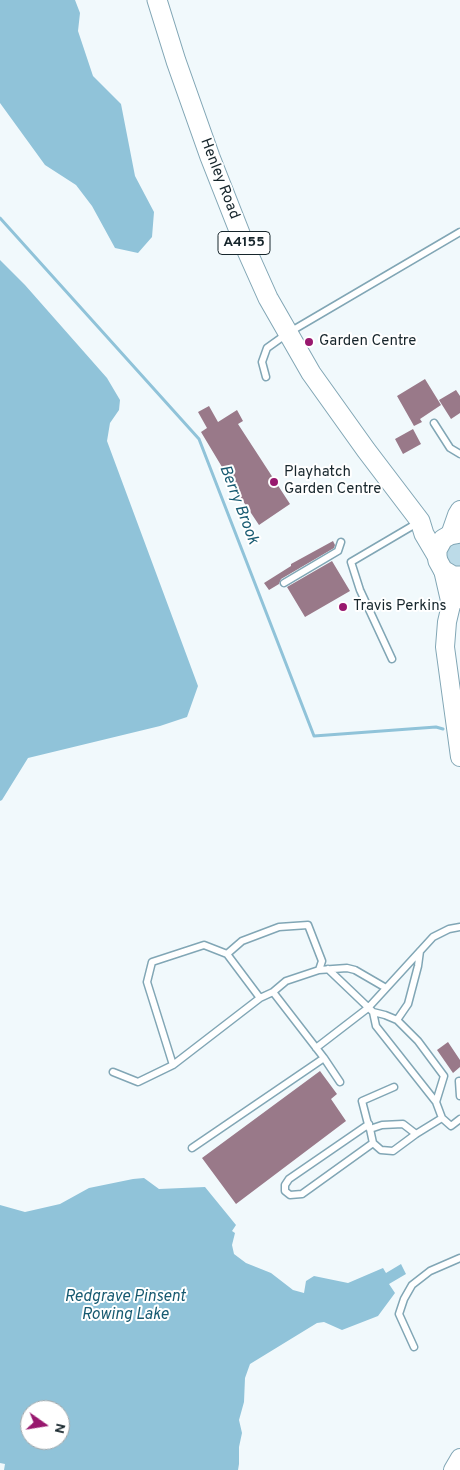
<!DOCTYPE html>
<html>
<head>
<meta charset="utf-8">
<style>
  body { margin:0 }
  #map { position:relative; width:460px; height:1470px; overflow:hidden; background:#f1f9fc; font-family:Overpass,sans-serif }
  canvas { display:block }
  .north { position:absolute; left:20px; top:1400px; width:50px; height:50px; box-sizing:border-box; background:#fff; border:1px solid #a2a8ab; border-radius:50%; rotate:103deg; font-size:14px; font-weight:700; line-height:20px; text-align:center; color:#17262c }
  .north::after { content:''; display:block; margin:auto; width:18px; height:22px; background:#98186e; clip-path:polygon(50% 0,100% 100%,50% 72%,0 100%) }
</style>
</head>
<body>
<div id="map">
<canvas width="460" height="1470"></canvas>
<div class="north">N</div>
</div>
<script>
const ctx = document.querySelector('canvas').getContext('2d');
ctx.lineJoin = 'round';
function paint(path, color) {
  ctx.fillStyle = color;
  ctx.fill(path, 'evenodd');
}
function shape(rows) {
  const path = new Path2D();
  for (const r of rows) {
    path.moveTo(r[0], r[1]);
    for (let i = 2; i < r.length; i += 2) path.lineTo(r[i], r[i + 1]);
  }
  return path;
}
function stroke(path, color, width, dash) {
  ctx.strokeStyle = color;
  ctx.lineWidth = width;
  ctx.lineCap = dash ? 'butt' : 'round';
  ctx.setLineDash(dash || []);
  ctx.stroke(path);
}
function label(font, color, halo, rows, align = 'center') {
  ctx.font = font + ' Overpass,sans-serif';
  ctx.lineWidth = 4;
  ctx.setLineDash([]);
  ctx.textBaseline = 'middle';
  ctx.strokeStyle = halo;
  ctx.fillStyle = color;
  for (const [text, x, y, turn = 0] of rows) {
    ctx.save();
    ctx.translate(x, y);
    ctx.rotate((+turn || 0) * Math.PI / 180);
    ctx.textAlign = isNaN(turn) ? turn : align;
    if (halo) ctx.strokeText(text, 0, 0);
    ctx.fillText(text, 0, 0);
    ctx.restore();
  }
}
paint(shape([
  [460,543,460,568,459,568,448,564,445,553,450,546,454,544]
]), '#bcdbe8');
paint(shape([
  [0,0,75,0,80,13,78,31,93,76,121,104,135,176,154,212,152,237,138,253,115,248,92,206,76,185,45,165,0,103],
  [0,260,25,285,107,378,120,400,119,410,110,423,107,441,198,686,187,717,160,726,28,758,2,800,0,801],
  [144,1178,159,1189,205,1187,236,1225,232,1231,235,1233,232,1245,234,1254,246,1263,271,1273,293,1290,304,1293,306,1281,314,1276,348,1283,383,1268,386,1273,401,1264,406,1274,389,1284,395,1293,378,1316,342,1330,324,1322,317,1323,250,1364,245,1378,244,1402,239,1420,242,1433,239,1447,239,1464,238,1470,4,1470,5,1464,0,1463,0,1205,25,1212,60,1204,89,1188,133,1179],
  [30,1410,60,1410,60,1440,30,1440]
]), '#90c3d9');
stroke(shape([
  [0,218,199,439,314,736,436,727,443,729]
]), '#90c3d9', 3);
paint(shape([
  [425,379,441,405,420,419,422,422,414,426,397,396],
  [456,390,460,396,460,413,451,419,439,400],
  [209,406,218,422,237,410,243,421,238,424,290,504,259,525,237,492,201,432,207,428,198,412],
  [413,429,421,444,403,454,395,439],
  [333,541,335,545,334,548,281,579,279,584,269,590,264,583,291,566,291,564],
  [332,561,350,591,305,617,287,587],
  [448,1042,460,1060,460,1067,453,1073,437,1050],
  [320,1071,337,1094,331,1099,346,1121,236,1204,202,1158]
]), '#997989');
const lane = shape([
  [266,377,262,362,267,348,288,333,460,232],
  [434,423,450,448,460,454],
  [284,583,338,551,341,542],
  [392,659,360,590,351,562,419,522],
  [420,951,418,966,408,1004,397,1020,418,1041,444,1076,436,1102],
  [227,954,260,998],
  [328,969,373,1012,385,1015,397,1020],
  [273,992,324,1058,340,1082],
  [373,1012,376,1026,436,1102,442,1118],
  [316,1048,368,1008,433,937,449,929,460,927],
  [173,1065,147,982,152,962,204,945,227,954,242,941,279,927,308,925,322,961,319,970],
  [113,1072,138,1082,173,1065,260,998,273,992,286,981,319,970,347,968,355,970,386,988],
  [459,1081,460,1096],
  [369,1124,289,1179,285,1185,285,1191,290,1195,302,1194,373,1143],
  [369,1128,362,1101,394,1087],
  [416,1134,403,1124,382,1125,370,1129,373,1143,381,1150,393,1151,416,1134,442,1118,451,1126,460,1119],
  [192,1148,324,1058],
  [414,1347,399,1314,404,1299,412,1285,430,1271,460,1258]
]);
const secondary = shape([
  [450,535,457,515,460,510],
  [443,570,451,605],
  [460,591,451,605,447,622,445,647,460,757],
  [453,1470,460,1458]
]);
const primary = shape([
  [157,0,176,61,210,157,247,251,268,298,311,373,366,450,420,521,424,534,437,556],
  [460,533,450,535,443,539,437,550,437,556,438,561,443,570,453,576,460,576]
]);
stroke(lane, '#81a6b5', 9);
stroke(secondary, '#81a6b5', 20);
stroke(primary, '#81a6b5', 21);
stroke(lane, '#fff', 6);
stroke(secondary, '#fff', 18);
stroke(primary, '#fff', 19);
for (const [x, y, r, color] of [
  [309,342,5,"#98186e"],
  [274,482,5,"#98186e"],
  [343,607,5,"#98186e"]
]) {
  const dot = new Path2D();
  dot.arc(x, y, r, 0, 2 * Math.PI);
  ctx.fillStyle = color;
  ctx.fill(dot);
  stroke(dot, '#fff', 2);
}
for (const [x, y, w] of [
  [244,243,52]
]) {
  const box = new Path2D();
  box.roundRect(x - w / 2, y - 11.5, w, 23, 4);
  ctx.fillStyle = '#fff';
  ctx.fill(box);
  stroke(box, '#17262c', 1);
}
label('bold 14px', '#17262c', null, [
  ["A4155",244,243]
]);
label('15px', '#17262c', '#fff', [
  ["Henley Road",219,179,69]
]);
label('15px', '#17262c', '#fff', [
  ["Garden Centre",319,342],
  ["Playhatch",284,473],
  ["Garden Centre",284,490],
  ["Travis Perkins",353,607]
], 'left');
label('italic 16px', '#175a71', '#fff', [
  ["Berry Brook",238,505,69],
  ["Redgrave Pinsent",125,1298],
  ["Rowing Lake",125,1316]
]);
</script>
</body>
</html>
